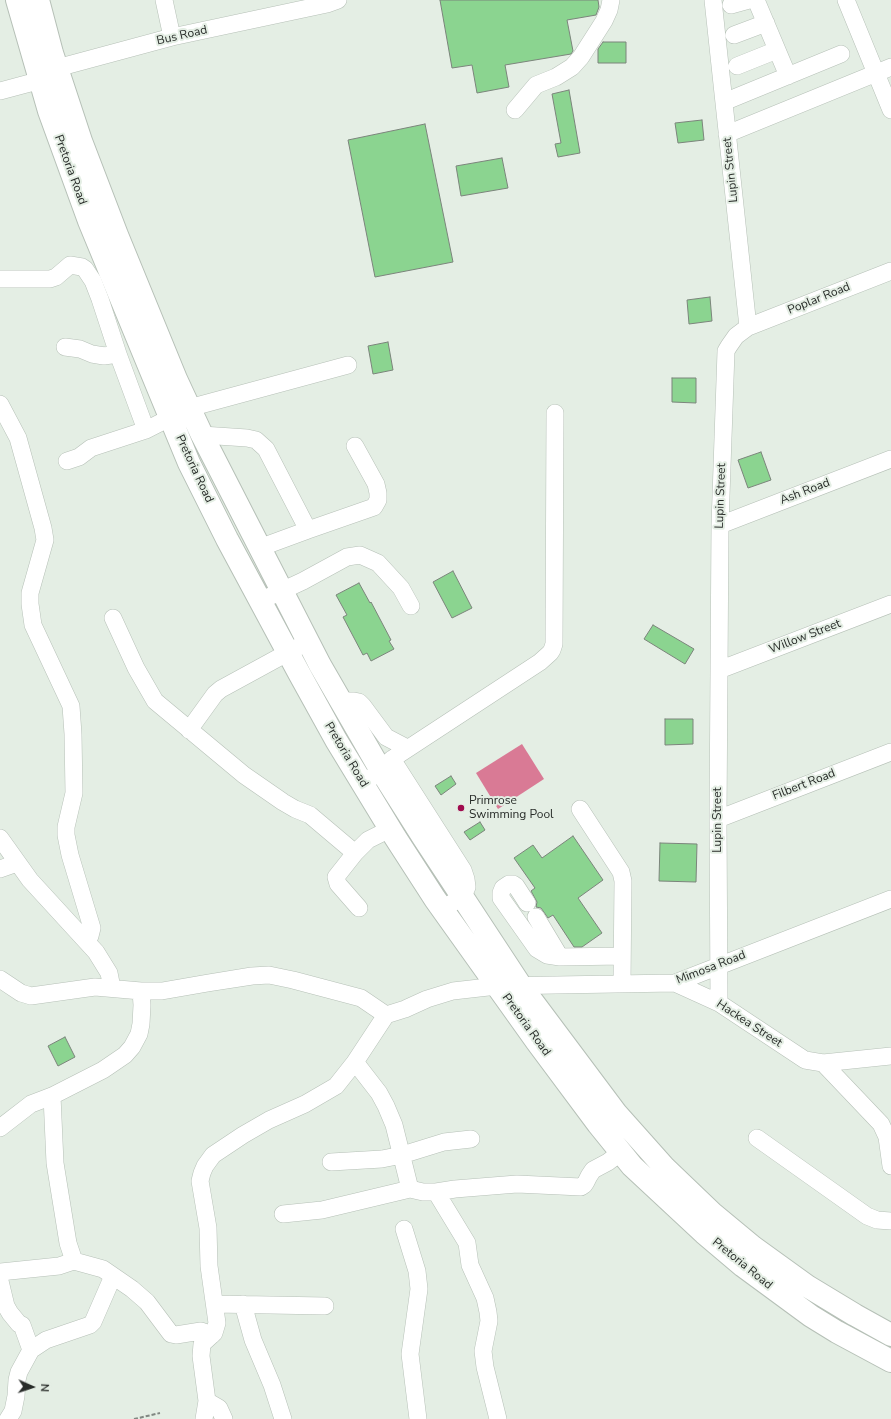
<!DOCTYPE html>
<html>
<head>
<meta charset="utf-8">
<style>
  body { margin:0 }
  #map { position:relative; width:891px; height:1419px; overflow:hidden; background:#e4eee4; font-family:"Nunito Sans",sans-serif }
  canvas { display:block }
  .north { position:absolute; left:12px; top:1367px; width:40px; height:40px; -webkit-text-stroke:3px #e4eee4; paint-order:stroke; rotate:93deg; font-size:11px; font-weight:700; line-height:16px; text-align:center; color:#282c29 }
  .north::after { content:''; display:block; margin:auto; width:14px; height:18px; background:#282c29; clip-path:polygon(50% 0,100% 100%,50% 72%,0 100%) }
</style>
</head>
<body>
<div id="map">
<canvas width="891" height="1419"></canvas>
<div class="north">N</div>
</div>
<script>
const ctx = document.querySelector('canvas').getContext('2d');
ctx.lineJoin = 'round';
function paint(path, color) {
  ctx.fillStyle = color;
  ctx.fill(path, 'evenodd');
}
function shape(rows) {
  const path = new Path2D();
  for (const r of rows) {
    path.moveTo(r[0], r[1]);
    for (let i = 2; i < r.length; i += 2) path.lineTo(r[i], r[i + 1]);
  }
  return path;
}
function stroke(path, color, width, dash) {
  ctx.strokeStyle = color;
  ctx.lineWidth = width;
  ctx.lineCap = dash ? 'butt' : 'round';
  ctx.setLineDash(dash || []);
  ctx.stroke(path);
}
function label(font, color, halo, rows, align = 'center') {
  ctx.font = font + ' "Nunito Sans",sans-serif';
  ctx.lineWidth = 4;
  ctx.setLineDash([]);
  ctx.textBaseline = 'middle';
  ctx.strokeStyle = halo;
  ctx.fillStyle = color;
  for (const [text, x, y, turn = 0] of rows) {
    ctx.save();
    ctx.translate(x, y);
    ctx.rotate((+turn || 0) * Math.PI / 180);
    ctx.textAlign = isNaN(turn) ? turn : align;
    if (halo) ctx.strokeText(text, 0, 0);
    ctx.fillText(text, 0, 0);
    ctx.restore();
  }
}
paint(shape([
  [522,744,544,779,498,809,476,773]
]), '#d97a95');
const building = shape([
  [440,0,598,0,599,7,596,15,567,20,573,51,571,54,505,65,509,87,477,93,472,65,452,68,440,0],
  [603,42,626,42,626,63,598,63,598,49,603,42],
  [569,90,580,153,558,157,555,144,561,143,552,94,569,90],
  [702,120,704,140,678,143,675,123,702,120],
  [425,124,453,262,375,277,348,140,425,124],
  [502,158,508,188,461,196,456,166,502,158],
  [710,297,712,321,689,324,687,300,710,297],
  [388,342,393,370,373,374,368,346,388,342],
  [672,378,696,378,696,403,672,402,672,378],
  [761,452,771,480,748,488,738,460,761,452],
  [453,571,472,608,452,618,433,582,453,571],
  [359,583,370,603,371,602,391,640,389,641,394,649,371,661,367,653,363,655,343,617,347,615,336,595,359,583],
  [653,625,694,649,685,664,644,639,653,625],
  [665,719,693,719,693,744,665,745,665,719],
  [451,776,456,784,441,795,435,786,451,776],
  [480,822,485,830,470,840,464,832,480,822],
  [573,836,603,880,578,898,602,933,582,947,574,947,553,915,548,918,541,908,536,907,537,902,531,891,535,888,514,858,533,845,542,858,573,836],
  [660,843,697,844,696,882,659,881,660,843],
  [65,1037,75,1057,58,1066,48,1046,65,1037]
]);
paint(building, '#8bd490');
stroke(building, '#7b847b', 1);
const minor = shape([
  [164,0,172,37],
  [713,0,748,327],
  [756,0,788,76],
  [846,0,891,110],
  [731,5,749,0],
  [734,35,766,23],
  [737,66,777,50],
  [0,91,30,83,39,77,57,68,172,37,327,4,338,0],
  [724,102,841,54],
  [515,110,536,85,556,77,572,67,581,57,604,21,609,10,611,0],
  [727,134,891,67],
  [0,279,50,279,56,277,70,265,82,267,85,269,93,281,100,299,118,354],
  [65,347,80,349,92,354,104,356,118,354,146,430],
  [0,404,18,438,43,528,45,540,30,593,30,604,33,625,71,706,73,734,74,793,66,827,66,835,70,855,92,928,90,936,86,941],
  [202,435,247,438,256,440,266,449,308,530,259,548],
  [67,461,79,457,91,448,146,430,189,408,348,365],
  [720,525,891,459],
  [308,530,374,507,378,500,378,493,376,484,355,446],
  [260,601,303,581,347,557,360,555,378,563,401,588,411,606],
  [113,618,136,668,155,701,244,775,283,802,295,809,310,815,355,853,368,840,390,829],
  [719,670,891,604],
  [342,701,354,701,359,702,363,706,386,737,407,748],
  [189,730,215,694,221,689,298,647],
  [392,759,463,870,466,879,467,887,463,896,443,909],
  [371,778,392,759,540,662,550,653,552,650,554,644,555,413],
  [580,809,621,872,623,881,622,984],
  [718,819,891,752],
  [0,838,30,880,96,952,109,973,112,988],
  [355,853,336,877,338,884,359,908],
  [0,869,17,863],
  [527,903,516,886,513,884,509,884,503,888,501,893,501,898,537,949,547,955,560,957,622,956],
  [536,917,560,957],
  [0,979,21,993,31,996,95,987,141,991,142,1005,141,1024,139,1034,132,1047,125,1055,103,1070,52,1096,31,1104,0,1128],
  [675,983,719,1003,805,1060,823,1063,891,1056],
  [141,991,162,991,208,983,252,976,269,975,293,980,361,998,386,1015],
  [719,1003,718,819,720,525,726,351,729,346,736,336,748,327,891,271],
  [355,1062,379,1093,386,1106,394,1125,410,1189,423,1192,436,1192,455,1189,517,1184,581,1187,584,1185,586,1182,589,1176,593,1170,608,1162,621,1152],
  [823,1063,881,1124,887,1137,891,1166],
  [52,1096,55,1163,68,1243,74,1261,103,1269,132,1289,147,1302,171,1334,176,1335,201,1331,212,1335],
  [757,1138,867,1216,877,1220,891,1221],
  [331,1162,382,1159,402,1155,444,1142,471,1139],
  [436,1192,467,1243,470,1265,485,1298,488,1312,489,1321,483,1351,485,1367,498,1419],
  [283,1214,322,1210,410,1189],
  [404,1229,417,1271,419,1289,410,1354,418,1419],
  [0,1272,59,1266,74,1261],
  [0,1281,6,1306,10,1313,19,1324,22,1325,31,1350,19,1372,17,1380,16,1396,13,1411,8,1419],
  [215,1304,325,1306],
  [243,1304,253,1340,272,1385,283,1419],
  [31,1350,46,1340,90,1325,93,1322,113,1276],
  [204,1419,207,1401],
  [224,1419,219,1408,207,1401,201,1356,202,1344,214,1333,217,1323,209,1266,208,1228,200,1181,202,1173,205,1166,213,1155,243,1135,269,1120,305,1104,336,1086,355,1062,386,1015,405,1009,427,999,453,991,497,986,675,983,891,899]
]);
const major = shape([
  [17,0,49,111,89,221,189,463,227,539,299,673,336,740,395,837,435,899,537,1042,598,1124,632,1166,704,1233,743,1266,811,1316,837,1332,891,1361],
  [38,0,52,53,81,141,117,235,176,379,202,435,320,665,380,769,423,837,521,986,616,1113,665,1168,712,1213,753,1247,807,1286,855,1315,891,1335]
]);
stroke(minor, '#b6c0b7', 18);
stroke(major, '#b6c0b7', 24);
stroke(shape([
  [134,1419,160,1413]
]), '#818882', 2, [4, 2]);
stroke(minor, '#fff', 17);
stroke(major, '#fff', 22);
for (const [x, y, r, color] of [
  [461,808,4,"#a00a4e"]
]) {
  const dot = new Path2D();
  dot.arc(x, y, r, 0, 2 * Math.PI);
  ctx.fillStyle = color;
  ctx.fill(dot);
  stroke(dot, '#e4eee4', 1.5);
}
label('12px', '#282c29', '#e4eee4', [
  ["Bus Road",182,36,-13],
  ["Pretoria Road",70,170,70],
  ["Lupin Street",731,170,-96],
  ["Poplar Road",819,299,-22],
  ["Pretoria Road",194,469,65],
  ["Ash Road",805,492,-21],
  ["Lupin Street",721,496,-88],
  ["Willow Street",805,637,-21],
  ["Pretoria Road",346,755,59],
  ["Filbert Road",804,785,-21],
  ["Lupin Street",718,820,-90],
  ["Mimosa Road",711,968,-21],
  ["Hackea Street",749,1024,33],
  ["Pretoria Road",526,1025,54],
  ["Pretoria Road",742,1264,39]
]);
label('12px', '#282c29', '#e4eee4', [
  ["Primrose",469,801],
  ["Swimming Pool",469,815]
], 'left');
</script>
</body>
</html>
